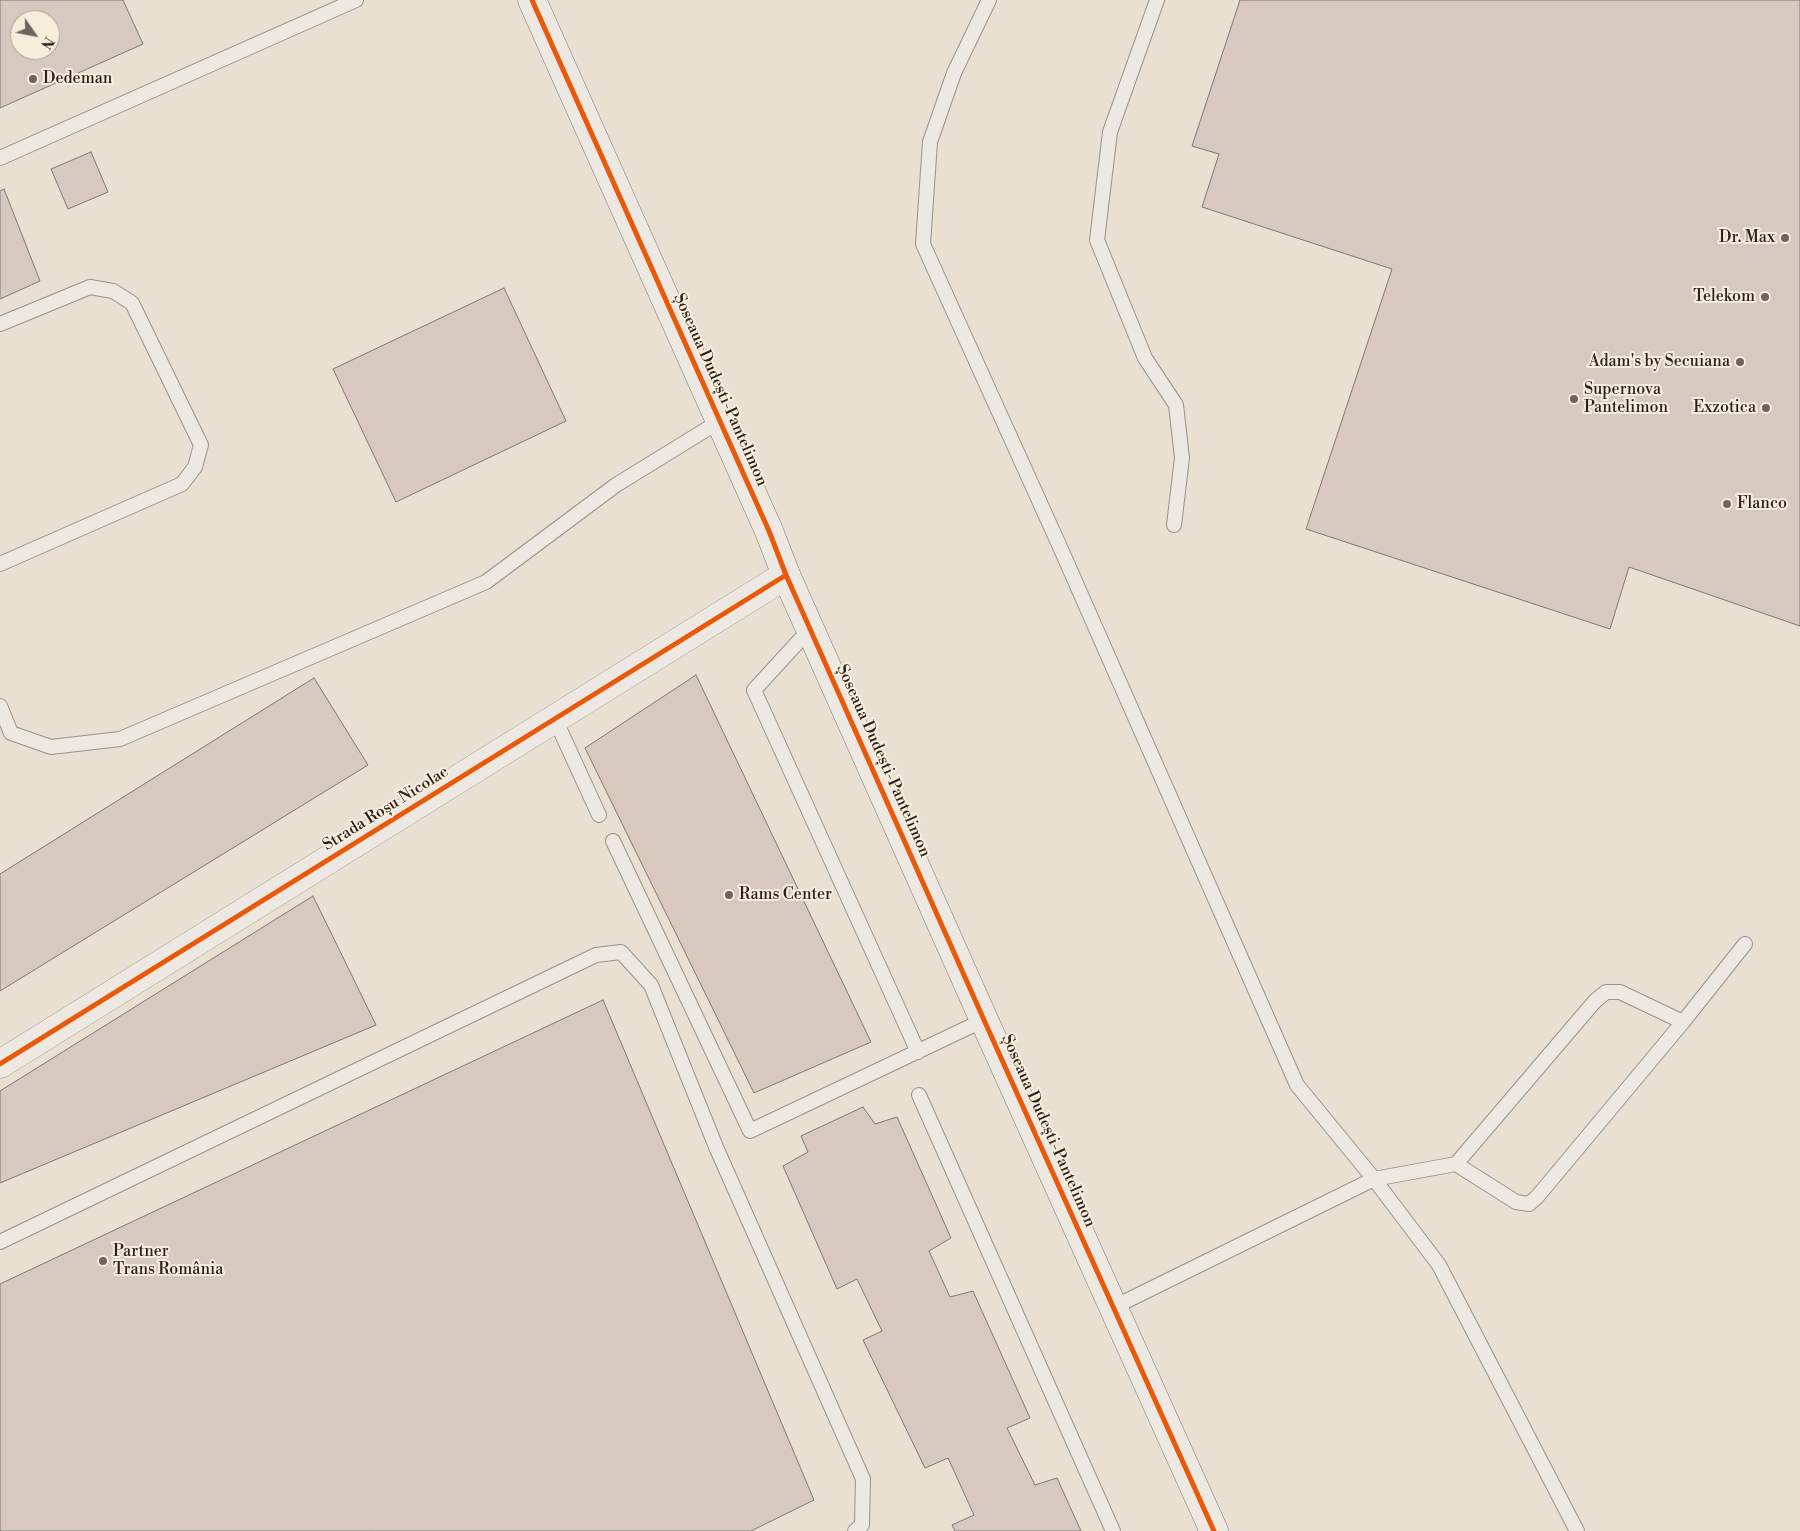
<!DOCTYPE html>
<html>
<head>
<meta charset="utf-8">
<style>
  body { margin:0 }
  #map { position:relative; width:1800px; height:1531px; overflow:hidden; background:#e9e0d2; font-family:"Libre Bodoni",serif }
  canvas { display:block }
  .north { position:absolute; left:10px; top:10px; width:50px; height:50px; box-sizing:border-box; background:#f7eddb; border:1px solid #a69b8e; border-radius:50%; rotate:123deg; font-size:14px; font-weight:700; line-height:20px; text-align:center; color:#2c211b }
  .north::after { content:''; display:block; margin:auto; width:18px; height:22px; background:#6e645b; clip-path:polygon(50% 0,100% 100%,50% 72%,0 100%) }
</style>
</head>
<body>
<div id="map">
<canvas width="1800" height="1531"></canvas>
<div class="north">N</div>
</div>
<script>
const ctx = document.querySelector('canvas').getContext('2d');
ctx.lineJoin = 'round';
function paint(path, color) {
  ctx.fillStyle = color;
  ctx.fill(path, 'evenodd');
}
function shape(rows) {
  const path = new Path2D();
  for (const r of rows) {
    path.moveTo(r[0], r[1]);
    for (let i = 2; i < r.length; i += 2) path.lineTo(r[i], r[i + 1]);
  }
  return path;
}
function stroke(path, color, width, dash) {
  ctx.strokeStyle = color;
  ctx.lineWidth = width;
  ctx.lineCap = dash ? 'butt' : 'round';
  ctx.setLineDash(dash || []);
  ctx.stroke(path);
}
function label(font, color, halo, rows, align = 'center') {
  ctx.font = font + ' "Libre Bodoni",serif';
  ctx.lineWidth = 4;
  ctx.setLineDash([]);
  ctx.textBaseline = 'middle';
  ctx.strokeStyle = halo;
  ctx.fillStyle = color;
  for (const [text, x, y, turn = 0] of rows) {
    ctx.save();
    ctx.translate(x, y);
    ctx.rotate((+turn || 0) * Math.PI / 180);
    ctx.textAlign = isNaN(turn) ? turn : align;
    if (halo) ctx.strokeText(text, 0, 0);
    ctx.fillText(text, 0, 0);
    ctx.restore();
  }
}
const building = shape([
  [0,0,123,0,143,44,0,108,0,0],
  [20,20,50,20,50,50,20,50,20,20],
  [1240,0,1800,0,1800,626,1629,567,1610,629,1306,529,1392,269,1202,207,1219,154,1192,146,1240,0],
  [91,152,108,192,68,209,51,169,91,152],
  [4,189,40,281,0,299,0,191,4,189],
  [504,288,566,421,396,502,333,369,504,288],
  [696,675,871,1042,754,1093,585,748,696,675],
  [314,678,368,765,0,991,0,874,314,678],
  [313,896,376,1025,0,1183,0,1091,313,896],
  [603,1000,814,1500,751,1531,0,1531,0,1284,603,1000],
  [863,1107,875,1124,897,1117,951,1238,929,1251,950,1297,973,1291,1030,1418,1007,1428,1035,1485,1057,1478,1081,1531,955,1531,952,1525,974,1515,948,1458,925,1468,863,1340,882,1331,857,1279,837,1289,783,1166,808,1152,801,1136,863,1107]
]);
paint(building, '#d7c9c0');
stroke(building, '#7e7871', 1);
const lane = shape([
  [989,0,954,73,930,142,923,244,1060,547,1297,1085,1374,1179,1439,1265,1577,1531],
  [1157,0,1110,132,1097,240,1145,358,1176,405,1182,458,1174,525],
  [0,158,356,0],
  [0,324,90,287,113,291,132,303,201,445,195,467,182,484,0,564],
  [810,629,754,690,918,1052],
  [0,706,11,733,51,747,120,739,486,582,616,485,720,421],
  [555,719,599,815],
  [613,841,750,1131,984,1020],
  [919,1095,1113,1531],
  [1456,1164,1516,1202,1529,1204,1537,1197,1683,1022,1745,944],
  [0,1242,596,955,621,952,651,985,716,1147,863,1479,862,1525,855,1531],
  [1114,1307,1374,1179,1456,1164,1595,1001,1606,992,1620,992,1683,1022]
]);
const street = shape([
  [0,1064,786,575]
]);
const secondary = shape([
  [532,0,769,531,786,575,984,1020,1214,1531]
]);
stroke(lane, '#989289', 16);
stroke(street, '#989289', 29);
stroke(secondary, '#7e7871', 29);
stroke(lane, '#ede8e1', 14);
stroke(street, '#ede8e1', 28);
stroke(secondary, '#ede8e1', 28);
stroke(shape([
  [532,0,769,531,786,575,984,1020,1214,1531],
  [0,1064,786,575]
]), '#e8590c', 5);
for (const [x, y, r, color] of [
  [33,79,5,"#6e645b"],
  [1785,238,5,"#6e645b"],
  [1765,297,5,"#6e645b"],
  [1740,362,5,"#6e645b"],
  [1574,399,5,"#6e645b"],
  [1766,408,5,"#6e645b"],
  [1727,504,5,"#6e645b"],
  [729,895,5,"#6e645b"],
  [103,1261,5,"#6e645b"]
]) {
  const dot = new Path2D();
  dot.arc(x, y, r, 0, 2 * Math.PI);
  ctx.fillStyle = color;
  ctx.fill(dot);
  stroke(dot, '#f7eddb', 2);
}
label('16px', '#2c211b', '#f7eddb', [
  ["Dedeman",43,79],
  ["Dr. Max",1775,238,"right"],
  ["Telekom",1755,297,"right"],
  ["Adam's by Secuiana",1730,362,"right"],
  ["Supernova",1584,390],
  ["Pantelimon",1584,408],
  ["Exzotica",1756,408,"right"],
  ["Flanco",1737,504],
  ["Rams Center",739,895],
  ["Partner",113,1252],
  ["Trans România",113,1270]
], 'left');
label('16px', '#2c211b', '#f7eddb', [
  ["Șoseaua Dudești-Pantelimon",720,390,66],
  ["Șoseaua Dudești-Pantelimon",883,761,66],
  ["Strada Roșu Nicolae",386,809,-32],
  ["Șoseaua Dudești-Pantelimon",1048,1131,66]
]);
</script>
</body>
</html>
